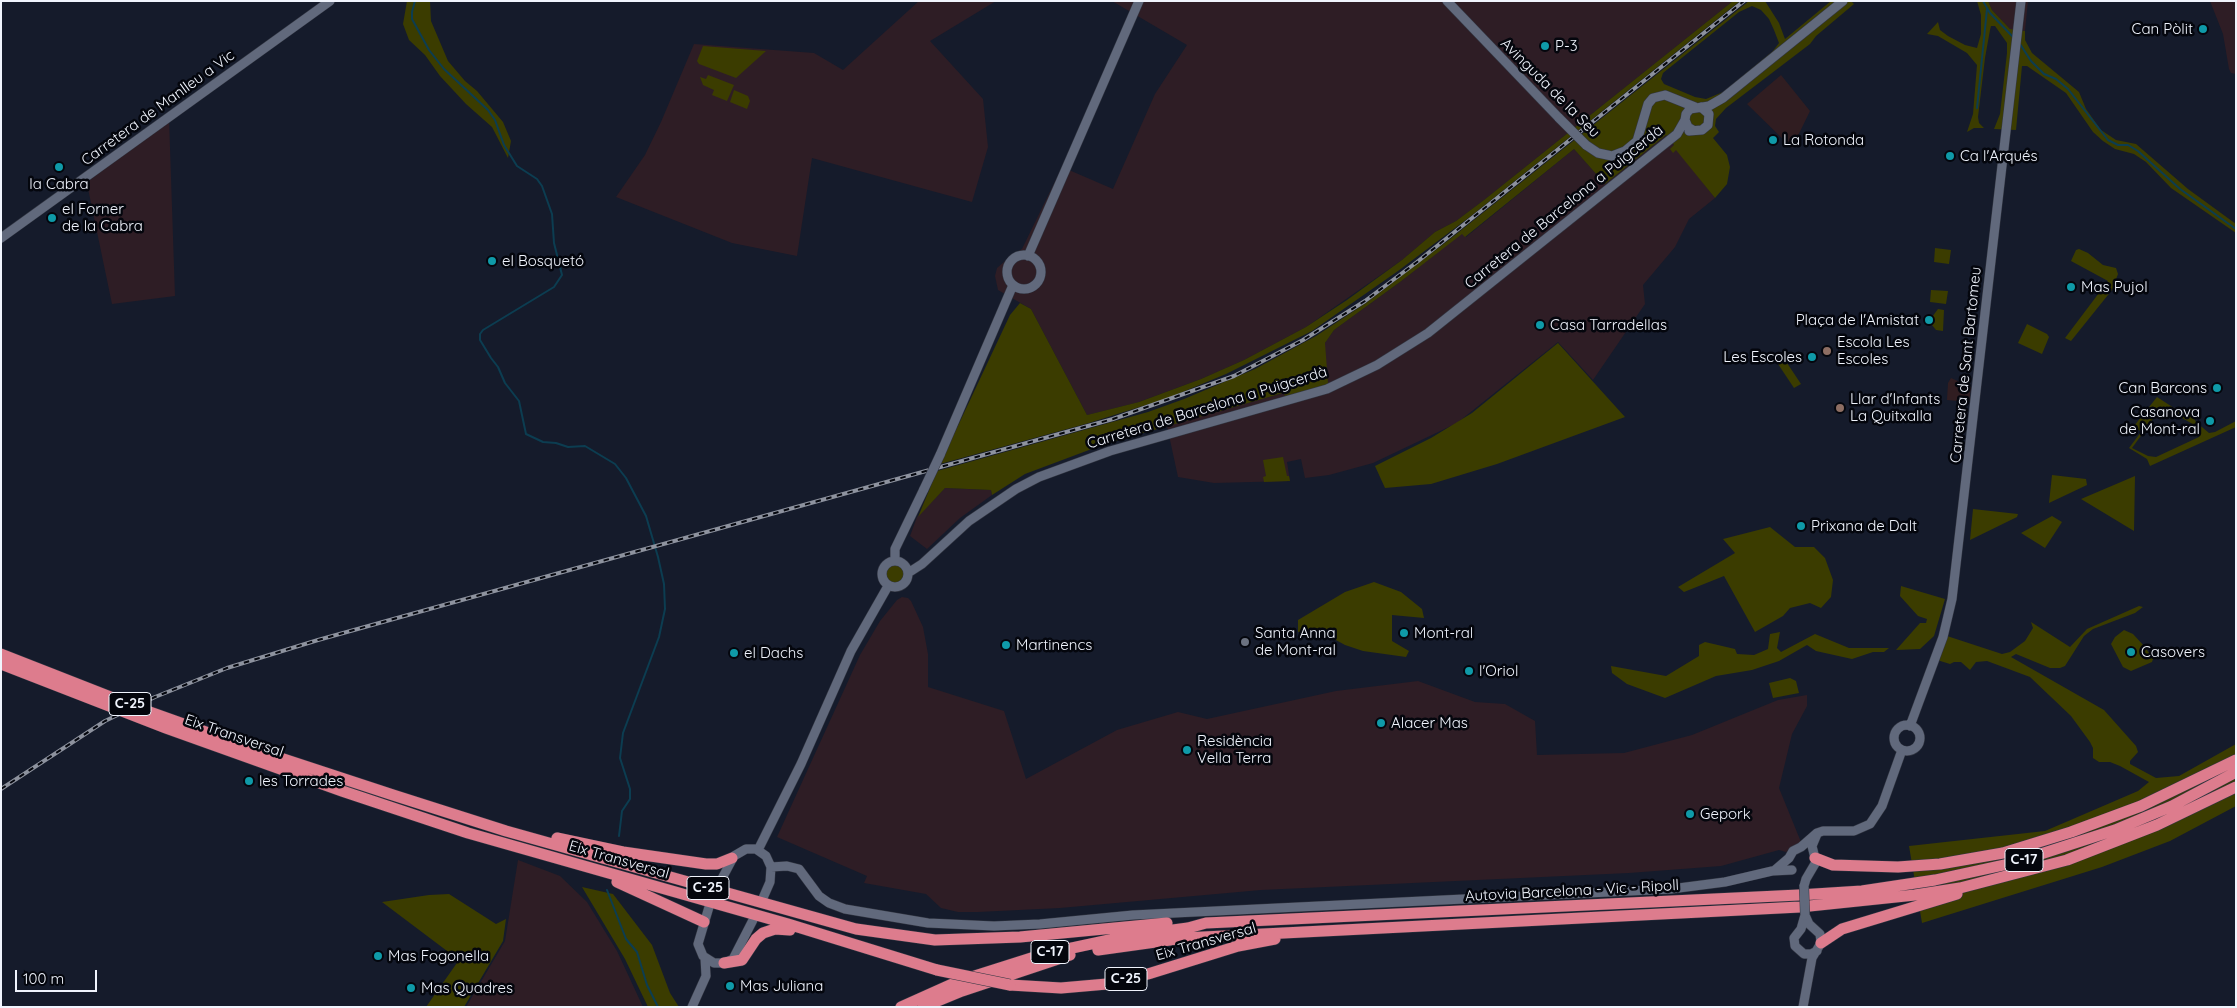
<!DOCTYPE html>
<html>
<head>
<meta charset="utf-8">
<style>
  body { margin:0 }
  #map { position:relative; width:2237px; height:1008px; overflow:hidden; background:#151b2b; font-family:Quicksand,sans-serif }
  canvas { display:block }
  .frame { position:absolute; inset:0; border:2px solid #f0f4fd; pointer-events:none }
  .scale { position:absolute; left:15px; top:970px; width:82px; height:22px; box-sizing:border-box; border:2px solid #f0f4fd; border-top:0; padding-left:6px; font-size:15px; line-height:18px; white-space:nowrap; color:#f0f4fd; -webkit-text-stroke:4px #04060d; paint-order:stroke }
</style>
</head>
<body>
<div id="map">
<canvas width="2237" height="1008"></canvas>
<div class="frame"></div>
<div class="scale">100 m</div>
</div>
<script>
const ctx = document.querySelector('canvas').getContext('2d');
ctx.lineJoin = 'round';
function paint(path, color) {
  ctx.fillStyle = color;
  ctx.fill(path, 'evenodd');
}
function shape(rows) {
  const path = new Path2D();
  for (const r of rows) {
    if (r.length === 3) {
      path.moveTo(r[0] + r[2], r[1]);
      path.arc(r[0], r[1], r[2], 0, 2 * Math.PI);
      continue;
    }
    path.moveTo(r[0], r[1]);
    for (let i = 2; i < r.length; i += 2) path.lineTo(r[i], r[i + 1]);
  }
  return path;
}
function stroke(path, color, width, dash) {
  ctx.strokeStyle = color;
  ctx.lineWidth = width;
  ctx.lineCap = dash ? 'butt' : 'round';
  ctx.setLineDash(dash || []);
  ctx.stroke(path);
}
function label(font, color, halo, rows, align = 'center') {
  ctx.font = font + ' Quicksand,sans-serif';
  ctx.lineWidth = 5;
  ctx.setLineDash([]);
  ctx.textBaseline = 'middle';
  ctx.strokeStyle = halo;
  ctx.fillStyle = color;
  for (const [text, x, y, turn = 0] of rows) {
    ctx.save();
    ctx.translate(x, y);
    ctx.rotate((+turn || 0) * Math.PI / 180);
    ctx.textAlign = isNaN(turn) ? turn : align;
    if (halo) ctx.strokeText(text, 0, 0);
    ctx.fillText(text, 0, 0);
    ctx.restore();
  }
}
paint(shape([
  [1781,75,1810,111,1792,148,1747,104],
  [1951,378,1971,387,1969,402,1947,400,1948,383]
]), '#301d21');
paint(shape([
  [919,1,996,1,930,41,983,99,988,147,972,202,812,158,797,256,732,243,616,197,645,155,661,122,694,44,814,53,843,70],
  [1112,1,1733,1,1484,200,1456,221,1435,232,1402,260,1306,327,1244,360,1201,379,1139,402,1087,415,1031,309,998,290,995,276,997,268,1012,255,1022,249,1062,167,1113,189,1155,94,1187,45],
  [1988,1,2028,1,2025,31,2010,29,1992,10],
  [2210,1,2236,1,2236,74,2231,73,2229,69,2223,34],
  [169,118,175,296,112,304,86,179],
  [1666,135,1715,198,1689,219,1675,247,1643,285,1645,304,1593,380,1558,342,1457,423,1373,463,1329,475,1305,478,1301,459,1287,462,1290,481,1214,483,1178,477,1167,426,1283,393,1324,357,1325,343,1334,330,1400,282,1462,233,1466,237,1574,149,1605,184],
  [945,488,991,490,992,495,960,518,927,549,910,536,917,517],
  [902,597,908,598,911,601,923,627,928,654,928,687,1004,711,1026,779,1117,730,1178,712,1207,719,1336,691,1418,681,1475,702,1505,704,1535,721,1537,755,1624,753,1692,735,1778,700,1807,695,1807,706,1792,734,1779,788,1801,842,1786,852,1779,850,1721,866,1629,873,1261,890,1060,908,978,912,958,912,941,908,926,894,864,883,867,876,777,837,860,655,880,621,897,600],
  [518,860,560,876,587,902,617,951,643,1007,466,1007,505,941]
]), '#2e1d25');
paint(shape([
  [407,1,430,1,431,21,448,61,465,81,477,91,503,122,511,141,508,158,492,127,466,104,440,76,425,55,409,40,403,24],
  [1733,1,1740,1,1471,216,1398,271,1312,331,1226,374,1168,398,1089,423,940,464,1010,315,1020,303,1031,309,1087,415,1139,402,1201,379,1244,360,1306,327,1347,300,1402,260,1435,232,1456,221,1484,200],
  [1749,1,1765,1,1779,23,1785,39,1831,1,1851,1,1854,4,1816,36,1810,44,1726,108,1716,119,1715,126,1719,132,1713,138,1727,155,1730,167,1727,184,1715,198,1676,150,1673,153,1670,149,1674,145,1666,135,1605,184,1574,149,1465,237,1462,234,1400,282,1334,330,1325,343,1328,383,1326,386,1286,397,1283,393,1105,444,1025,474,992,495,991,490,945,488,918,517,937,471,1148,412,1184,399,1255,369,1316,336,1366,303,1450,239],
  [1752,6,1761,10,1769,19,1774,30,1779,43,1773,51,1723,92,1706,99,1695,97,1664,84,1661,79,1663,73,1739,12],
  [1977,1,1988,1,1992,10,2010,29,2025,31,2025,40,2032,53,2079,92,2086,109,2101,130,2116,140,2136,144,2188,189,2236,224,2236,233,2171,188,2146,162,2134,154,2115,149,2103,141,2093,132,2066,93,2027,66,2022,66,2016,130,1994,129,2000,114,2007,53,2007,43,1995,26,1991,26,1990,30,1985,58,1978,117,1979,123,1984,128,1974,128,1967,132,1973,114,1977,65,1967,53,1938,36,1927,34,1938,22,1940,30,1948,36,1965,45,1977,48,1981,34,1981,15],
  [703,46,766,51,736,78,699,64,697,61],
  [708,75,734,85,727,101,712,95,714,90,703,85,700,77,706,79],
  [734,90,748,96,750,101,747,109,730,102],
  [1935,248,1951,250,1949,264,1934,262],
  [2079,249,2088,253,2103,265,2116,268,2118,274,2112,290,2071,341,2065,338,2108,281,2071,261,2076,250],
  [1931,290,1948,291,1946,304,1930,302],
  [1938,309,1944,310,1943,331,1936,330,1932,325,1935,322,1932,317],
  [2027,324,2047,334,2049,337,2042,354,2018,343],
  [1558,343,1625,417,1497,464,1431,484,1385,488,1375,466,1431,438,1472,413],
  [1785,360,1801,384,1794,388,1778,364],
  [2157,397,2174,408,2191,413,2196,422,2209,433,2215,432,2236,421,2236,427,2150,466,2147,459,2129,448,2141,432,2134,426],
  [2162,407,2191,423,2198,431,2199,437,2156,457,2148,456,2132,448],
  [1283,457,1287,476,1289,476,1290,481,1264,482,1263,477,1266,476,1263,460],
  [2052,475,2086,479,2087,485,2049,503],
  [2135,476,2134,531,2081,499],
  [1973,509,2018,514,2017,517,1970,540],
  [2052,516,2062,522,2045,548,2021,533],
  [1770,527,1795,547,1814,547,1825,558,1833,580,1831,597,1821,608,1810,603,1790,608,1783,616,1755,632,1724,576,1684,592,1678,587,1735,553,1723,539],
  [895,574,9],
  [1374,582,1401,592,1422,609,1424,618,1392,615,1392,641,1409,651,1406,657,1363,651,1345,645,1323,633,1298,632,1298,620,1345,592],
  [1901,586,1945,599,1934,636,1920,649,1896,650,1920,623,1926,623,1927,619,1918,616,1900,596],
  [2139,606,2143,607,2135,613,2093,629,2084,636,2065,666,2060,668,2050,668,2016,654,2011,657,2104,710,2136,746,2138,752,2130,761,2130,764,2156,778,2179,776,2236,744,2236,806,2170,841,2102,867,1922,923,1909,846,2045,831,2138,791,2149,782,2120,766,2110,762,2099,762,2093,758,2093,748,2090,742,2071,716,2030,677,1987,661,1976,662,1970,670,1961,662,1954,662,1950,664,1937,660,1947,636,2002,654,2010,652,2025,641,2033,628,2031,622,2070,647,2087,629],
  [2124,630,2133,634,2145,647,2153,659,2152,662,2131,671,2123,667,2111,644,2115,637],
  [1780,632,1777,648,1781,652,1815,634,1849,648,1889,648,1884,652,1873,652,1852,659,1816,651,1807,645,1779,661,1752,670,1716,676,1665,698,1627,684,1612,673,1611,666,1666,676,1699,656,1699,645,1705,642,1735,649,1737,654,1754,655,1768,649,1770,634],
  [1790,678,1796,681,1799,693,1773,698,1769,683],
  [582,887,613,894,652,945,670,993,679,1007,648,1007,625,959],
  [449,894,496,924,506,919,503,941,464,1007,426,1007,459,960,382,902,429,895]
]), '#3b3c00');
stroke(shape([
  [415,1,412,12,412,19,429,50,444,69,488,110,495,120,504,145,517,166,537,179,542,186,552,214,554,243,562,275,554,287,483,330,480,334,480,340,491,358,498,367,505,383,519,401,526,434,543,442,556,443,568,447,585,446,615,464,626,478,646,516,658,557,664,584,665,609,659,637,623,733,620,758,630,789,630,799,622,811,619,836],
  [1983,1,1990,13,2013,37],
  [2020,44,2031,61,2044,74,2056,79,2068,89,2108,140,2118,145,2128,145,2138,151,2180,189,2236,229],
  [1977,108,1987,9],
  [607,890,626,939,637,952,647,985,658,1007]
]), '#0c3d51', 2);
const secondary = shape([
  [1447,1,1559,118],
  [1693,130,1688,127,1685,120,1686,114,1690,109,1709,106,1723,98,1843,1],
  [1689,131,1702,130,1708,125,1709,114,1701,107],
  [1586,145,1598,153,1612,156,1625,151,1637,141,1648,104,1653,98,1665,95,1695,107],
  [1,238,330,1],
  [1024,272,17],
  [1028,256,1139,1],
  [940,455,1013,285],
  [895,574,13],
  [895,561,895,549,924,489],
  [908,573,922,564,969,521,1016,489,1039,477,1110,451,1327,389,1377,365,1428,333,1677,134,1685,120],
  [1907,738,13],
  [1910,726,1943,637,1952,599,2021,1],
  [758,850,801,764,851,651,888,586],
  [771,867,787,866,799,869,819,896,829,903,845,909,928,923,994,926,1040,924,1133,915,1671,889,1725,882,1772,871,1792,870],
  [1775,870,1789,858,1793,851,1801,847,1817,833,1823,831,1854,831,1870,824,1882,806,1902,750],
  [718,886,734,856,746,849,756,849,766,856,771,867,770,882,763,898],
  [1804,886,1806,879,1816,862,1812,846,1817,834],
  [709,907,698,944,703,956,714,963,724,963,733,959,753,920],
  [1805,915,1801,929,1794,938,1795,946,1804,954,1811,954,1817,951],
  [692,1007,706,976,705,958],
  [1803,1007,1812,958,1821,943,1820,934,1809,924,1805,915]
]);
const highway = shape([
  [1,654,144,710,259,751,393,795,506,831,856,929,935,940,1020,937,1167,923],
  [1,664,166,728,342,791,468,833,788,924,937,970],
  [557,838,623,852,706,864,717,864,732,858],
  [1815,858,1833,865,1898,867,1940,864,2003,853,2071,832,2141,806,2236,760],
  [617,882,704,922],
  [1821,943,1842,929,1957,894],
  [1098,950,1184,938,1800,907,1915,895,1960,888,2067,860,2157,825,2236,787],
  [724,963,742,960,756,939,763,933,775,929,790,930],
  [1010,985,1061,988,1107,984,1148,974,1238,946,1275,939],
  [901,1007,959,981,1044,954,1128,936,1188,928,1206,923,1799,895,1862,891,1935,880,2013,863,2115,830,2172,806,2236,772],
  [923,1007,962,991,1070,955]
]);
stroke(secondary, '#323642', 10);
stroke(highway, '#323642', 12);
stroke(secondary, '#61697c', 9);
stroke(highway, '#dd7c8d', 11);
const rail = shape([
  [1,789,105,721,155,697,227,668,318,640,1113,419,1234,376,1303,340,1365,301,1417,262,1744,1]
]);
stroke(rail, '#8d929e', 4);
stroke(rail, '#04060d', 2, [5.5]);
const secondaryBridge = shape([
  [1559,118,1586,145],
  [924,489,940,455],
  [1804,886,1805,915]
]);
const highwayBridge = shape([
  [937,970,1010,985]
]);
stroke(secondaryBridge, '#323642', 10, []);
stroke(highwayBridge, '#323642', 12, []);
stroke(secondaryBridge, '#61697c', 9);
stroke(highwayBridge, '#dd7c8d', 11);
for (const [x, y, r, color] of [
  [2203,29,5,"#0f9aa8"],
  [1545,46,5,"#0f9aa8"],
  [1773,140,5,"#0f9aa8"],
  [1950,156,5,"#0f9aa8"],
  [59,167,5,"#0f9aa8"],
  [52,218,5,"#0f9aa8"],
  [492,261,5,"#0f9aa8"],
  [2071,287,5,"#0f9aa8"],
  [1929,320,5,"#0f9aa8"],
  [1540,325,5,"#0f9aa8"],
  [1827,351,5,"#8d6e63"],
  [1812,357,5,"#0f9aa8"],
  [2217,388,5,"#0f9aa8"],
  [1840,408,5,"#8d6e63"],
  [2210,421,5,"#0f9aa8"],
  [1801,526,5,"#0f9aa8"],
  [1404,633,5,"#0f9aa8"],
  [1245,642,5,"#6b7280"],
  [1006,645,5,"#0f9aa8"],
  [2131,652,5,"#0f9aa8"],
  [734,653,5,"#0f9aa8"],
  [1469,671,5,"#0f9aa8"],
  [1381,723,5,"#0f9aa8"],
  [1187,750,5,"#0f9aa8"],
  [249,781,5,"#0f9aa8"],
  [1690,814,5,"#0f9aa8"],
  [378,956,5,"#0f9aa8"],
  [730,986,5,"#0f9aa8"],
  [411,988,5,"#0f9aa8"]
]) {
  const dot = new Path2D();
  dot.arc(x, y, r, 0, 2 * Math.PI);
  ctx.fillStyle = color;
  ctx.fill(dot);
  stroke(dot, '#04060d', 2);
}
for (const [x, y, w] of [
  [130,704,42],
  [2024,860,38],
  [708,888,42],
  [1050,952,38],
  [1126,979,42]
]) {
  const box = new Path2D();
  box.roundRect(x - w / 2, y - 11.5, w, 23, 4);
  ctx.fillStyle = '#04060d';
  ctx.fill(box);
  stroke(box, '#f0f4fd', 1);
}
label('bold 14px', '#f0f4fd', null, [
  ["C-25",130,704],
  ["C-17",2024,860],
  ["C-25",708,888],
  ["C-17",1050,952],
  ["C-25",1126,979]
]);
label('15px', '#f0f4fd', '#04060d', [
  ["Can Pòlit",2193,29,"right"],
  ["P-3",1555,46],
  ["La Rotonda",1783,140],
  ["Ca l'Arqués",1960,156],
  ["la Cabra",59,184,"center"],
  ["el Forner",62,209],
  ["de la Cabra",62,226],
  ["el Bosquetó",502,261],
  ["Mas Pujol",2081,287],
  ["Plaça de l'Amistat",1919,320,"right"],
  ["Casa Tarradellas",1550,325],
  ["Escola Les",1837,342],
  ["Escoles",1837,359],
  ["Les Escoles",1802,357,"right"],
  ["Can Barcons",2207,388,"right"],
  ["Llar d'Infants",1850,399],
  ["La Quitxalla",1850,416],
  ["Casanova",2200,412,"right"],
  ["de Mont-ral",2200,429,"right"],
  ["Prixana de Dalt",1811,526],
  ["Santa Anna",1255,633],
  ["de Mont-ral",1255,650],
  ["Mont-ral",1414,633],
  ["Martinencs",1016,645],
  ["Casovers",2141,652],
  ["el Dachs",744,653],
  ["l'Oriol",1479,671],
  ["Alacer Mas",1391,723],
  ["Residència",1197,741],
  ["Vella Terra",1197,758],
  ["les Torrades",259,781],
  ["Gepork",1700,814],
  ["Mas Fogonella",388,956],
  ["Mas Juliana",740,986],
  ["Mas Quadres",421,988]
], 'left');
label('15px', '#f0f4fd', '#04060d', [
  ["Avinguda de la Seu",1550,88,45],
  ["Carretera de Manlleu a Vic",158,108,-36],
  ["Carretera de Barcelona a Puigcerdà",1564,207,-39],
  ["Carretera de Sant Bartomeu",1966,365,-84],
  ["Carretera de Barcelona a Puigcerdà",1207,408,-17],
  ["Eix Transversal",234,736,19],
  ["Eix Transversal",619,860,16],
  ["Autovia Barcelona - Vic - Ripoll",1572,891,-3],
  ["Eix Transversal",1206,942,-16]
]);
</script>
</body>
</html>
